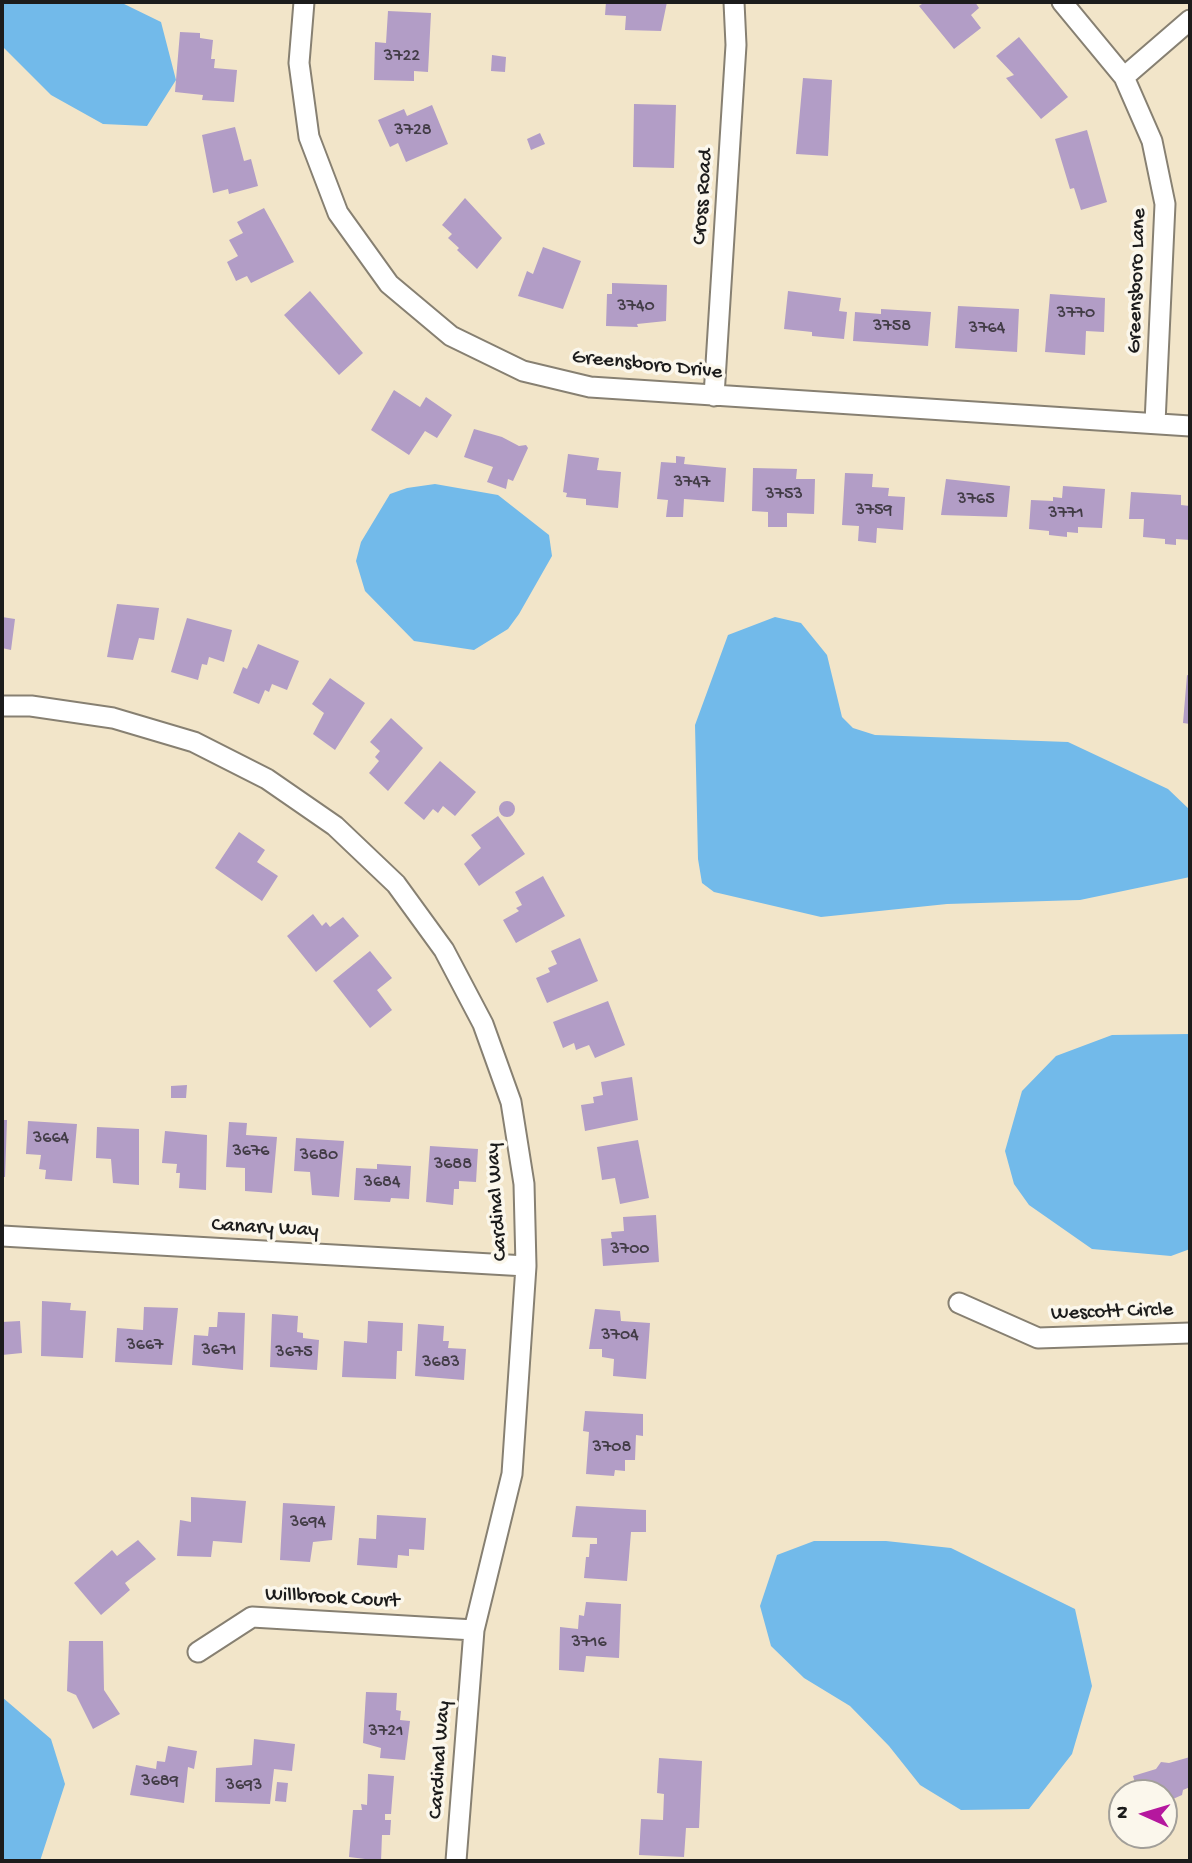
<!DOCTYPE html>
<html>
<head>
<meta charset="utf-8">
<style>
  body { margin:0 }
  #map { position:relative; width:1192px; height:1863px; overflow:hidden; background:#f2e5c9; font-family:"Gochi Hand",sans-serif }
  canvas { display:block }
  .frame { position:absolute; inset:0; border:4px solid #1c1c1c; pointer-events:none }
  .north { position:absolute; left:1108px; top:1779px; width:70px; height:70px; box-sizing:border-box; background:#fbf7ec; border:2px solid #a29f99; border-radius:50%; rotate:274deg; font-size:19px; font-weight:700; line-height:28px; text-align:center; color:#1c1c1c }
  .north::after { content:''; display:block; margin:auto; width:24px; height:32px; background:#b5179e; clip-path:polygon(50% 0,100% 100%,50% 72%,0 100%) }
</style>
</head>
<body>
<div id="map">
<canvas width="1192" height="1863"></canvas>
<div class="frame"></div>
<div class="north">N</div>
</div>
<script>
const ctx = document.querySelector('canvas').getContext('2d');
ctx.lineJoin = 'round';
function paint(path, color) {
  ctx.fillStyle = color;
  ctx.fill(path, 'evenodd');
}
function shape(rows) {
  const path = new Path2D();
  for (const r of rows) {
    if (r.length === 3) {
      path.moveTo(r[0] + r[2], r[1]);
      path.arc(r[0], r[1], r[2], 0, 2 * Math.PI);
      continue;
    }
    path.moveTo(r[0], r[1]);
    for (let i = 2; i < r.length; i += 2) path.lineTo(r[i], r[i + 1]);
  }
  return path;
}
function stroke(path, color, width, dash) {
  ctx.strokeStyle = color;
  ctx.lineWidth = width;
  ctx.lineCap = dash ? 'butt' : 'round';
  ctx.setLineDash(dash || []);
  ctx.stroke(path);
}
function label(font, color, halo, rows, align = 'center') {
  ctx.font = font + ' "Gochi Hand",sans-serif';
  ctx.lineWidth = 7;
  ctx.setLineDash([]);
  ctx.textBaseline = 'middle';
  ctx.strokeStyle = halo;
  ctx.fillStyle = color;
  for (const [text, x, y, turn = 0] of rows) {
    ctx.save();
    ctx.translate(x, y);
    ctx.rotate((+turn || 0) * Math.PI / 180);
    ctx.textAlign = isNaN(turn) ? turn : align;
    if (halo) ctx.strokeText(text, 0, 0);
    ctx.fillText(text, 0, 0);
    ctx.restore();
  }
}
paint(shape([
  [4,2,120,2,161,22,176,80,147,126,103,124,51,95,2,46],
  [435,484,498,495,549,535,552,556,519,614,508,629,474,650,414,641,365,591,356,561,361,542,390,494,407,488],
  [775,617,801,623,827,655,842,717,853,728,875,735,1068,742,1168,789,1190,810,1190,877,1080,900,947,904,821,917,714,892,702,883,698,859,695,725,728,635],
  [1190,1034,1190,1249,1171,1256,1092,1249,1029,1205,1014,1184,1005,1151,1022,1091,1056,1056,1112,1035],
  [814,1541,886,1541,951,1548,1075,1609,1092,1686,1072,1754,1029,1809,961,1810,920,1785,889,1746,850,1706,804,1678,771,1646,760,1606,777,1555],
  [2,1697,51,1739,65,1784,40,1861,2,1861]
]), '#72baea');
paint(shape([
  [606,2,667,2,661,31,625,30,626,16,605,15],
  [925,2,975,2,979,8,971,15,981,28,954,49,919,6],
  [388,11,431,13,428,72,414,71,414,81,374,80,375,42,386,43],
  [180,32,200,33,200,38,213,40,211,59,215,59,214,68,237,70,234,102,202,100,203,95,175,92],
  [1019,37,1068,97,1041,119,1006,78,1014,75,996,56],
  [492,55,506,57,505,72,491,71],
  [803,78,832,80,828,156,796,154],
  [634,104,676,105,674,168,633,167],
  [432,105,448,144,406,162,398,143,390,147,378,120,404,109,407,116],
  [235,127,244,161,251,159,258,186,229,194,228,189,213,193,202,135],
  [1087,130,1107,202,1081,210,1074,188,1070,189,1055,139],
  [540,133,545,144,531,150,527,139],
  [465,198,502,238,477,269,457,250,459,248,448,238,452,234,442,225],
  [264,208,294,262,251,283,247,276,236,281,227,262,238,256,229,240,243,233,237,222],
  [543,247,581,261,563,309,518,296,527,271,533,274],
  [612,283,667,285,666,321,637,324,638,327,606,326,607,294,612,294],
  [310,291,363,353,339,375,284,315],
  [788,291,841,298,839,311,847,312,844,339,812,336,812,332,784,329],
  [1050,294,1105,298,1104,332,1086,331,1085,355,1045,352],
  [958,306,1019,309,1017,352,955,348],
  [881,309,931,312,928,346,853,341,855,312,881,314],
  [394,390,420,407,426,397,452,415,437,438,425,431,409,455,371,430],
  [474,429,502,437,519,446,526,445,528,448,513,481,508,479,506,489,487,482,493,467,464,457],
  [568,454,599,458,597,470,621,472,618,508,586,505,586,499,566,497,567,493,563,492],
  [676,456,685,457,684,464,726,468,724,502,684,499,683,517,666,517,668,500,657,499,661,462,676,463],
  [753,468,797,469,796,479,815,479,814,514,787,513,787,527,768,527,768,512,752,511],
  [845,473,873,474,872,487,889,488,888,496,905,497,903,530,877,528,876,543,858,541,859,526,842,525],
  [946,479,1010,486,1007,517,941,515],
  [1063,486,1105,489,1102,528,1078,527,1078,533,1067,532,1067,537,1049,535,1049,531,1029,529,1031,500,1053,501,1053,497,1062,498],
  [1131,492,1181,495,1181,505,1190,506,1190,540,1176,539,1176,545,1165,544,1165,539,1143,537,1144,519,1129,519],
  [117,604,159,608,154,640,139,638,133,660,107,657],
  [2,617,15,619,11,650,2,648],
  [187,618,232,630,224,662,209,657,207,665,202,664,198,680,171,672],
  [258,644,299,661,287,690,272,684,269,692,265,690,259,704,233,693,243,667,247,669],
  [1187,675,1190,676,1190,724,1183,723],
  [330,678,365,703,335,750,313,734,324,713,312,704],
  [391,718,423,748,388,791,369,773,379,761,375,757,380,751,370,742],
  [440,761,476,792,455,816,443,806,438,813,433,809,424,820,404,803],
  [507,809,8],
  [498,816,525,854,479,886,464,864,481,848,471,835],
  [239,832,265,850,257,862,278,876,262,901,215,868],
  [543,876,565,916,516,943,503,920,519,911,516,908,522,905,515,892],
  [313,914,322,926,326,922,330,927,343,917,359,936,316,972,287,936],
  [580,938,598,981,547,1003,536,978,550,972,548,968,557,964,551,951],
  [370,951,392,978,377,990,392,1010,370,1028,333,981],
  [608,1001,625,1045,595,1058,589,1045,576,1050,574,1043,563,1048,553,1022],
  [632,1077,638,1120,585,1131,581,1105,594,1103,593,1097,603,1095,601,1082],
  [187,1085,186,1098,171,1098,171,1086],
  [2,1120,7,1120,5,1177,2,1177],
  [28,1121,77,1124,72,1181,45,1179,46,1170,39,1169,41,1155,26,1154],
  [229,1122,247,1123,246,1135,277,1137,272,1193,245,1191,245,1168,226,1167],
  [97,1127,139,1129,139,1185,113,1183,111,1159,96,1158],
  [165,1131,207,1135,206,1190,179,1188,180,1173,176,1173,177,1164,162,1163],
  [296,1138,344,1141,339,1197,312,1195,310,1172,294,1171],
  [638,1140,649,1198,620,1204,615,1178,602,1180,597,1147],
  [430,1146,478,1149,476,1182,459,1181,459,1189,454,1189,453,1205,426,1202],
  [377,1164,411,1166,409,1199,391,1198,390,1202,354,1200,356,1168,377,1169],
  [656,1215,659,1262,603,1266,601,1239,612,1238,611,1232,624,1231,623,1217],
  [42,1301,71,1303,70,1310,86,1311,83,1358,41,1356],
  [144,1307,178,1308,172,1365,115,1362,117,1328,143,1330],
  [595,1309,620,1311,621,1321,650,1323,646,1379,613,1376,614,1359,602,1357,602,1349,589,1349],
  [218,1312,245,1313,243,1370,192,1365,194,1335,208,1336,209,1327,217,1327],
  [272,1314,298,1316,297,1332,303,1333,303,1338,319,1340,317,1370,270,1367],
  [20,1321,22,1353,2,1355,2,1322],
  [368,1321,403,1323,402,1351,397,1351,396,1379,342,1377,344,1341,367,1343],
  [418,1324,444,1326,443,1341,449,1341,448,1348,466,1349,464,1380,415,1376],
  [585,1411,643,1414,643,1436,636,1435,635,1460,625,1460,625,1471,615,1470,614,1476,586,1474,589,1432,583,1431],
  [191,1497,246,1501,242,1543,213,1541,211,1557,177,1556,180,1520,191,1522],
  [283,1503,335,1506,332,1540,313,1542,310,1562,280,1560],
  [576,1506,646,1510,646,1532,631,1532,627,1581,584,1578,586,1557,589,1557,590,1544,597,1544,597,1538,572,1537],
  [377,1515,426,1518,424,1550,409,1549,409,1556,398,1555,397,1568,357,1565,359,1538,376,1539],
  [138,1540,156,1559,125,1583,130,1590,101,1615,74,1583,112,1550,117,1556],
  [586,1602,621,1604,619,1658,586,1656,584,1672,559,1670,560,1627,578,1629,579,1615,584,1616],
  [69,1641,103,1641,104,1690,120,1714,93,1729,76,1695,67,1691],
  [366,1692,397,1693,396,1710,401,1711,400,1720,410,1721,405,1760,380,1758,381,1748,363,1743],
  [254,1739,295,1744,292,1771,274,1769,270,1804,215,1802,216,1768,252,1765],
  [168,1746,197,1751,194,1769,188,1767,184,1803,130,1795,136,1765,156,1769,157,1761,165,1762],
  [1190,1757,1190,1787,1183,1790,1182,1795,1164,1803,1164,1793,1138,1793,1133,1776,1156,1769,1161,1762,1169,1763],
  [659,1758,702,1761,699,1828,686,1828,684,1857,639,1855,641,1819,663,1820,664,1794,657,1793],
  [368,1774,394,1776,391,1814,385,1814,385,1820,391,1820,390,1835,382,1835,381,1861,349,1857,353,1810,362,1810,361,1804,367,1805],
  [277,1782,288,1783,286,1802,275,1801]
]), '#b29dc6');
const street = shape([
  [304,2,299,63,309,137,338,213,389,284,451,336,523,371,590,387,1190,426],
  [1062,2,1124,77,1152,141,1165,204,1155,423],
  [1124,77,1190,20],
  [714,396,736,45,734,2],
  [2,706,31,706,113,718,194,742,267,779,335,826,396,884,444,950,483,1024,511,1102,524,1184,526,1266,512,1474,474,1630,456,1861],
  [2,1236,526,1266],
  [959,1303,1038,1338,1190,1333],
  [198,1652,252,1617,474,1630]
]);
stroke(street, '#878072', 23);
stroke(street, '#fff', 19);
label('18px', '#423c46', null, [
  ["3722",402,57],
  ["3728",413,131],
  ["3740",636,307],
  ["3770",1076,314],
  ["3758",892,327],
  ["3764",987,329],
  ["3747",692,483],
  ["3753",784,495],
  ["3765",976,500],
  ["3759",874,511],
  ["3771",1066,514],
  ["3664",51,1139],
  ["3676",251,1152],
  ["3680",319,1156],
  ["3688",453,1165],
  ["3684",382,1183],
  ["3700",630,1250],
  ["3704",620,1336],
  ["3667",145,1346],
  ["3671",219,1351],
  ["3675",294,1353],
  ["3683",441,1363],
  ["3708",612,1448],
  ["3694",308,1523],
  ["3716",589,1643],
  ["3721",386,1732],
  ["3689",160,1782],
  ["3693",244,1786]
]);
label('21px', '#1c1c1c', '#fbf7ec', [
  ["Cross Road",704,197,-86],
  ["Greensboro Lane",1138,281,-88],
  ["Greensboro Drive",647,366,6],
  ["Cardinal Way",498,1202,-94],
  ["Canary Way",265,1229,3],
  ["Wescott Circle",1112,1313,-2],
  ["Willbrook Court",332,1599,3],
  ["Cardinal Way",441,1760,-86]
]);
</script>
</body>
</html>
